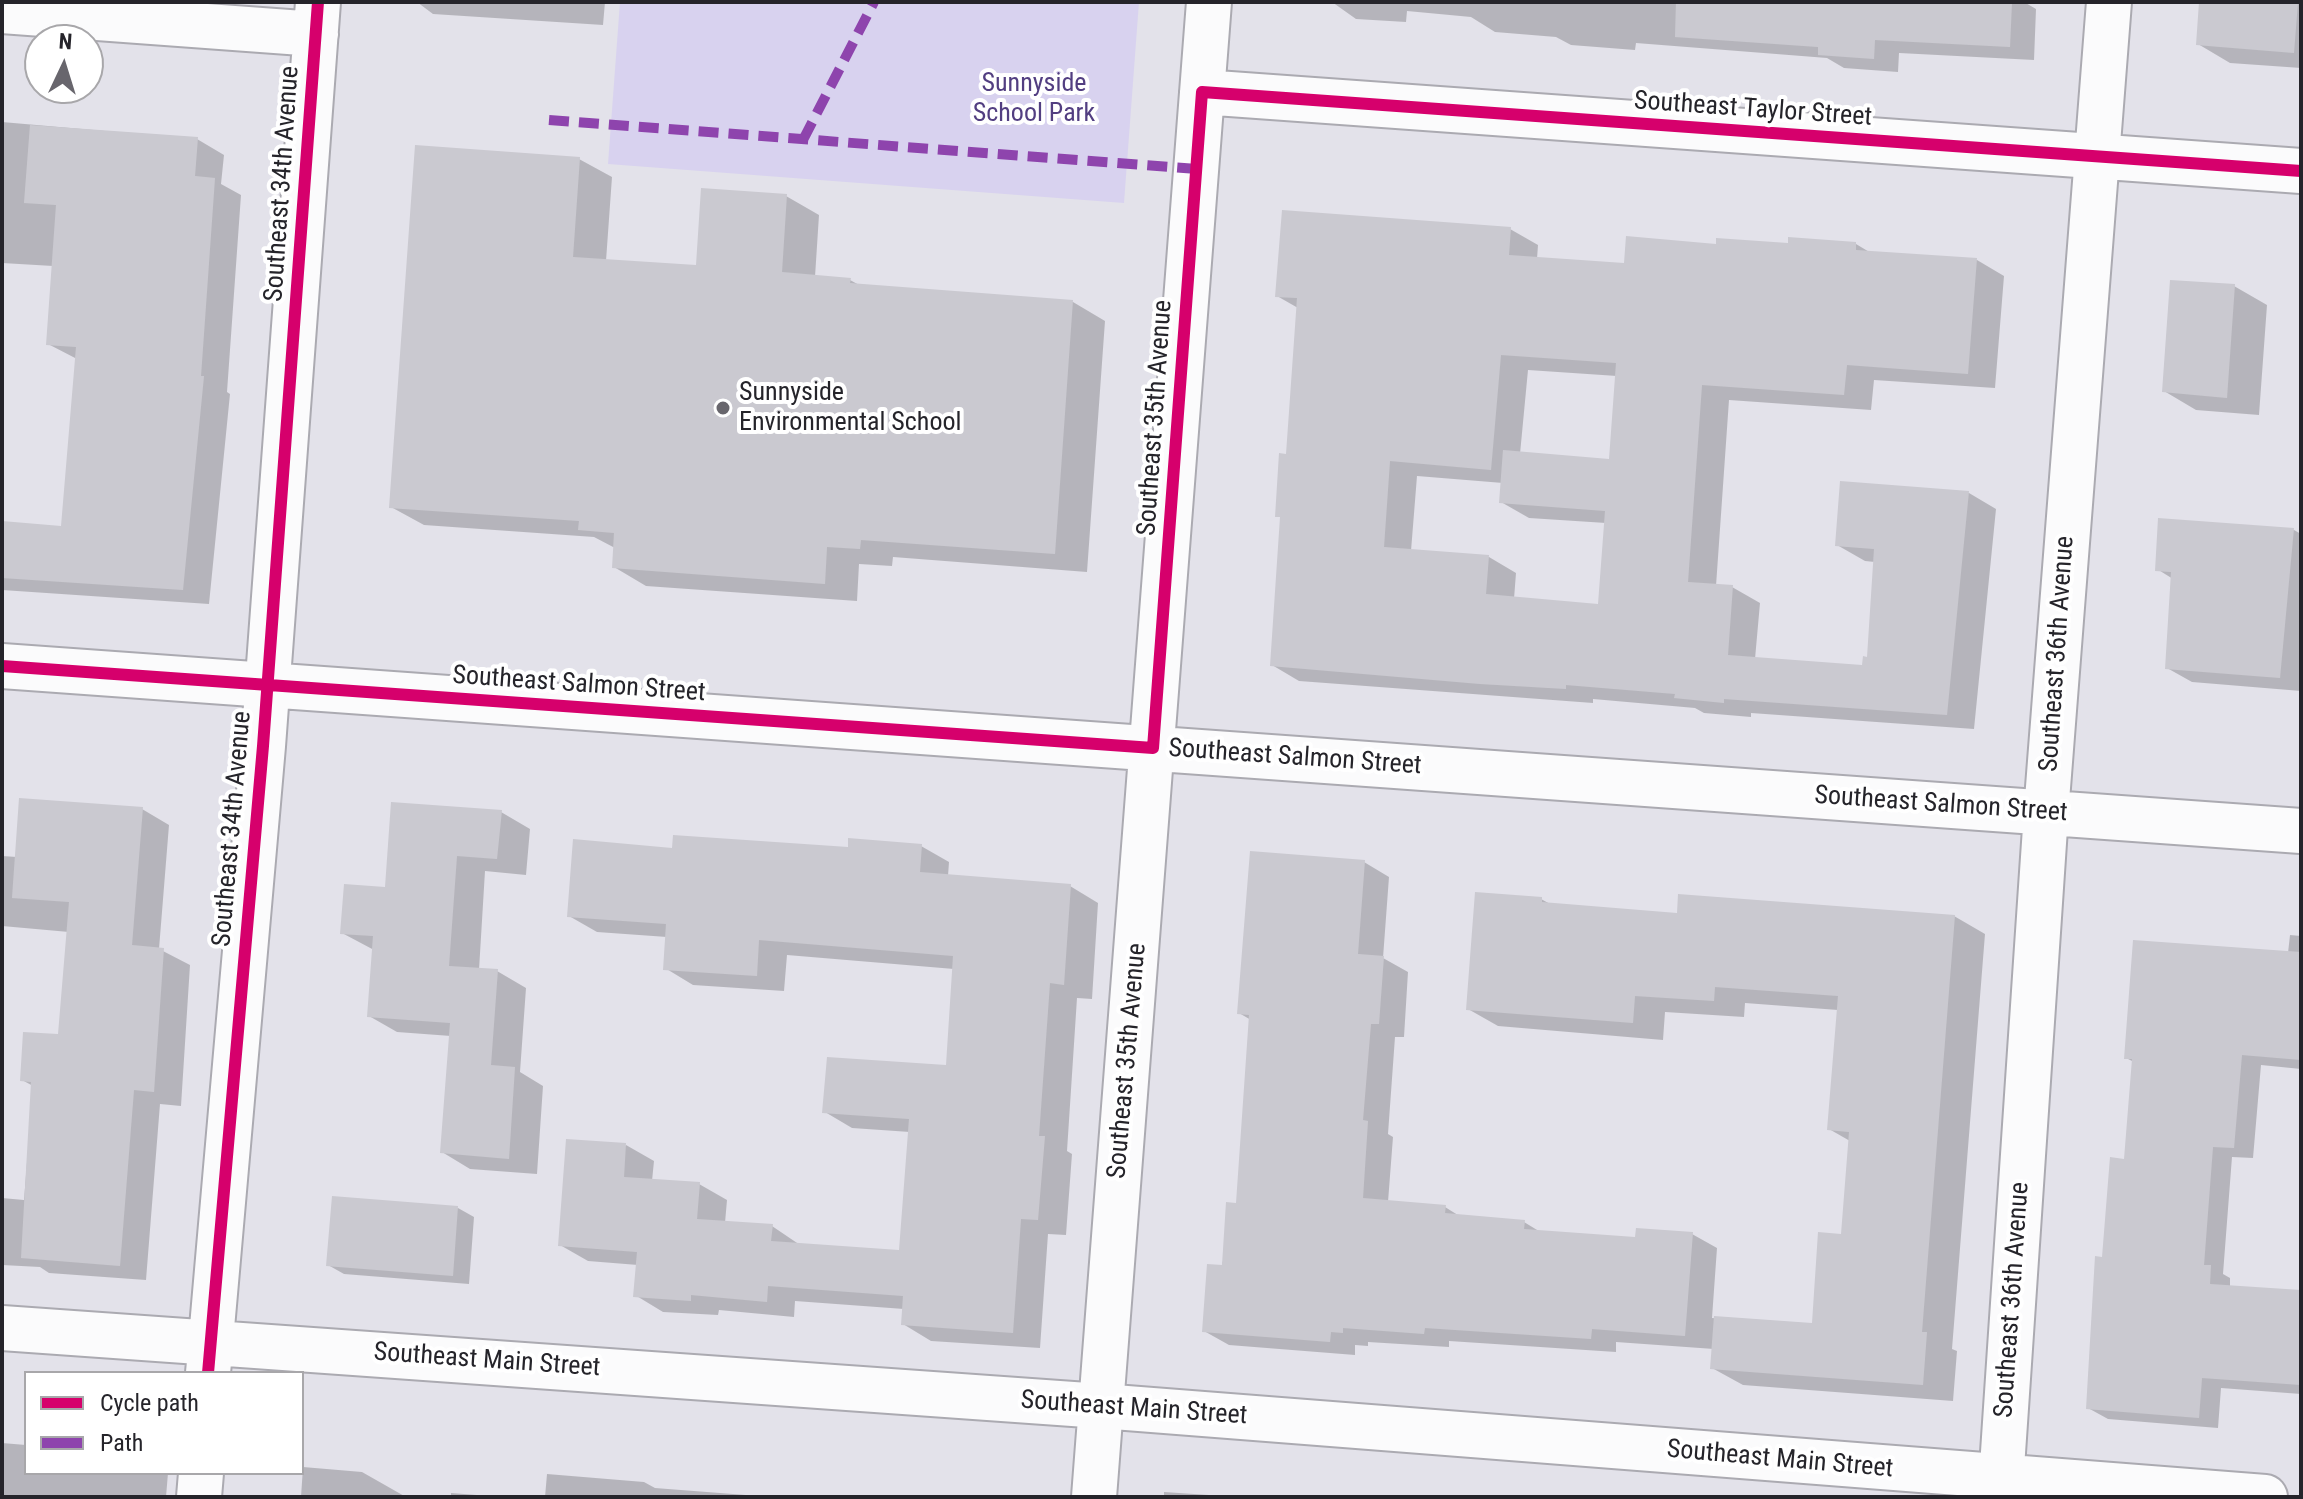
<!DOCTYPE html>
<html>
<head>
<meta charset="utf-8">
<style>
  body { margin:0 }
  #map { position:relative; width:2303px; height:1499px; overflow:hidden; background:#e3e2ea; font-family:"Roboto Condensed",sans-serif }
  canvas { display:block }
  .frame { position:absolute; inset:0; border:4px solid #25242a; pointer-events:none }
  .legend { position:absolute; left:24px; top:1371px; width:280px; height:104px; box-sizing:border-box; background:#fff; border:2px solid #a8a7aa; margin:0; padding:10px 14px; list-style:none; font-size:24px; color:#25242a }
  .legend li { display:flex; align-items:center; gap:16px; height:40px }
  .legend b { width:40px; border:2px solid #a8a7aa }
  .north { position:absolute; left:24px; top:24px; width:80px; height:80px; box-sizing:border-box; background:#fff; border:2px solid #a8a7aa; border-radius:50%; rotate:4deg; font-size:22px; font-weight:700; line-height:32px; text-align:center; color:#25242a }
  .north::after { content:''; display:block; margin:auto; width:28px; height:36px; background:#68666d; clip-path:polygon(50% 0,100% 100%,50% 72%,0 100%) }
</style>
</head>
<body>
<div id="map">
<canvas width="2303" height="1499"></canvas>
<div class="frame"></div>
<ul class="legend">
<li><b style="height:10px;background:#d6006c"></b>Cycle path</li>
<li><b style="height:10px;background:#8e44ad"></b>Path</li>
</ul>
<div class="north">N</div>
</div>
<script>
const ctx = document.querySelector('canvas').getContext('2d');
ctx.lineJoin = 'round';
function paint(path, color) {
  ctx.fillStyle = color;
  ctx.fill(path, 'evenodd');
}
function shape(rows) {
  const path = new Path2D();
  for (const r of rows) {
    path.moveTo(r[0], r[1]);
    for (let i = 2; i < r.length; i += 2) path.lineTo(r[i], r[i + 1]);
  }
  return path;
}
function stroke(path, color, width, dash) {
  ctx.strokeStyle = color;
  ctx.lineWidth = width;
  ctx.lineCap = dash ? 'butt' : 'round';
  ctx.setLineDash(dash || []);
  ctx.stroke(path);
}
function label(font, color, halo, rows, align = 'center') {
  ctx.font = font + ' "Roboto Condensed",sans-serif';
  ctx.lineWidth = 8;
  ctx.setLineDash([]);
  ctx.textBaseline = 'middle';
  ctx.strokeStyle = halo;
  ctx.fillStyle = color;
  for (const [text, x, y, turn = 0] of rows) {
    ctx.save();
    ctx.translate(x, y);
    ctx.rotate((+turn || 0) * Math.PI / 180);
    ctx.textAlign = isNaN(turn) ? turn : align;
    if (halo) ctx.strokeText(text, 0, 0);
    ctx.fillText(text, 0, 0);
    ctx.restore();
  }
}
paint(shape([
  [620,2,1139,2,1124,203,608,164]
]), '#d8d2ef');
paint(shape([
  [417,2,605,2,603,25,433,14],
  [1332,2,2024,2,2036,9,2034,60,1899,53,1898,72,1844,68,1827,58,1636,43,1635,50,1571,45,1556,37,1495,32,1471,17,1407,11,1406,22,1356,19],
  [2201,2,2301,2,2301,68,2230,63,2198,44],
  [2,122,197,139,224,155,221,184,241,195,227,392,230,394,209,604,2,590,2,523,62,528,77,359,48,344,53,266,2,263],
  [579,159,612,177,606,261,697,268,786,196,819,215,815,277,850,280,861,286,1073,302,1105,321,1087,572,893,557,892,566,859,564,857,601,646,586,614,567,615,548,594,537,424,525,391,507],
  [1510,229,1538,245,1537,259,1625,265,1718,246,1856,244,1871,253,1977,260,2004,276,1995,388,1874,380,1871,410,1729,400,1716,586,1732,587,1760,603,1755,659,1864,667,1869,659,1875,562,1865,561,1837,545,1842,484,1969,493,1996,509,1974,729,1751,713,1751,717,1704,713,1695,708,1593,699,1593,703,1299,681,1272,665,1282,518,1277,515,1288,456,1298,308,1277,296],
  [1528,370,1617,376,1611,461,1520,454],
  [1417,476,1503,483,1501,502,1529,518,1606,523,1600,606,1514,599,1516,573,1489,557,1411,551],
  [2234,286,2267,305,2259,415,2196,410,2164,391],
  [2160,520,2294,530,2301,534,2301,691,2192,682,2167,668,2173,579,2157,569],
  [142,809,169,825,159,949,190,965,181,1106,160,1104,146,1280,49,1273,40,1267,2,1265,2,1198,24,1200,33,1086,22,1080,60,1037,69,932,2,926,2,856,17,857],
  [501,812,530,829,526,875,485,871,479,970,497,971,526,988,520,1072,543,1086,537,1174,470,1169,442,1152,451,1036,397,1032,369,1016,374,950,342,933,387,889],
  [921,846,949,862,948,876,1070,886,1098,903,1092,999,1077,998,1067,1151,1072,1154,1066,1235,1048,1234,1040,1348,931,1341,903,1324,904,1309,795,1301,794,1317,719,1310,718,1315,663,1312,635,1295,638,1265,588,1261,560,1245,626,1145,654,1161,652,1181,699,1184,727,1200,725,1223,772,1226,800,1245,900,1252,910,1132,852,1128,825,1112,948,1067,954,969,787,955,784,991,693,985,665,968,667,937,597,932,569,916,674,850],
  [1364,862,1389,877,1383,958,1408,972,1404,1037,1395,1037,1388,1134,1393,1137,1388,1202,1445,1207,1461,1217,1524,1222,1542,1233,1637,1239,1692,1234,1717,1248,1712,1318,1813,1326,1843,1236,1850,1141,1829,1129,1838,1010,1745,1003,1744,1017,1665,1012,1663,1040,1498,1026,1468,1009,1541,899,1552,905,1679,915,1954,916,1985,934,1952,1349,1957,1351,1953,1401,1743,1385,1712,1368,1714,1349,1616,1342,1616,1352,1449,1341,1449,1347,1368,1342,1368,1346,1355,1345,1355,1355,1229,1345,1204,1331,1238,1205,1251,1020,1239,1013],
  [2290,935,2301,936,2301,1069,2261,1065,2253,1158,2232,1157,2223,1274,2230,1278,2230,1287,2301,1292,2301,1394,2221,1388,2218,1428,2108,1419,2088,1408,2104,1259,2126,1161,2134,1062,2126,1058,2288,953],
  [458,1208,474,1217,469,1284,344,1274,328,1265],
  [2,1443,26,1445,26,1473,168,1473,166,1497,2,1497],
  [303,1467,362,1472,406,1497,301,1497],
  [547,1474,644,1482,655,1488,772,1497,545,1497],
  [1164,1492,1209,1495,1212,1497,1164,1497],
  [451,1493,503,1497,451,1497]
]), '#0003');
paint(shape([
  [1676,2,2012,2,2010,47,1875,40,1874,59,1818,55,1818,47,1675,37],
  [2199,2,2298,2,2294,53,2196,45],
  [30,125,198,137,195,176,215,178,201,376,204,376,183,590,2,578,2,521,61,526,76,347,46,345,56,205,24,203],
  [415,145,580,157,573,257,696,265,701,188,787,194,782,272,851,278,850,283,1073,300,1055,554,861,540,860,549,827,547,825,584,612,568,614,533,578,530,579,521,389,508],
  [1282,210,1511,227,1509,255,1624,263,1626,236,1716,244,1716,238,1788,243,1788,237,1856,242,1856,250,1977,258,1968,374,1847,365,1844,395,1702,385,1688,582,1733,585,1728,655,1862,665,1863,656,1867,657,1874,549,1835,546,1840,481,1969,491,1947,715,1724,699,1724,703,1674,698,1675,694,1566,685,1566,689,1480,684,1270,666,1280,517,1275,517,1279,453,1286,454,1297,298,1275,297],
  [1501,355,1616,363,1609,459,1503,450,1499,503,1605,511,1598,604,1486,594,1489,555,1384,547,1390,461,1491,470],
  [2170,280,2235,284,2227,398,2162,392],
  [2158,518,2294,528,2280,678,2165,669,2171,572,2155,571],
  [19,798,143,807,132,945,164,948,154,1092,134,1090,120,1266,21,1258,31,1082,20,1081,23,1032,58,1034,69,902,12,898],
  [391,802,502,810,497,859,457,856,449,966,498,969,491,1065,515,1067,509,1159,440,1153,450,1023,367,1017,373,936,340,934,344,884,385,887],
  [673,835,848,847,848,838,922,844,920,872,1071,884,1064,985,1050,983,1039,1136,1045,1136,1038,1220,1021,1219,1013,1333,901,1325,903,1296,768,1286,767,1302,691,1295,691,1301,633,1297,637,1252,558,1246,566,1139,626,1143,624,1177,700,1182,697,1219,773,1224,771,1241,899,1250,909,1119,822,1113,827,1057,946,1065,953,956,759,940,757,976,663,970,666,924,567,917,573,839,672,848],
  [1250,851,1365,860,1358,954,1384,956,1379,1024,1371,1024,1363,1120,1368,1121,1363,1198,1446,1205,1445,1213,1525,1220,1524,1229,1635,1237,1636,1228,1693,1232,1685,1336,1592,1329,1591,1339,1425,1328,1424,1334,1343,1328,1343,1333,1331,1332,1330,1342,1202,1332,1207,1264,1222,1265,1226,1202,1236,1203,1249,1015,1237,1014],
  [1475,892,1542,897,1542,902,1677,913,1678,894,1955,915,1922,1332,1927,1332,1923,1385,1710,1369,1714,1316,1812,1323,1818,1232,1841,1234,1849,1132,1827,1130,1838,996,1715,987,1714,1001,1635,996,1633,1023,1466,1010],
  [2133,940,2301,952,2301,1060,2242,1055,2234,1148,2213,1147,2204,1265,2211,1265,2210,1284,2301,1290,2301,1385,2202,1378,2199,1418,2086,1409,2095,1256,2102,1257,2110,1157,2124,1159,2132,1059,2124,1059],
  [332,1196,458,1206,453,1276,326,1266]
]), '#cac9d0');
const street = shape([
  [2,11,316,34],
  [1202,92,2301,171],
  [2,666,2301,831],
  [2,1328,1101,1406,2265,1497],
  [208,1373,263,746,318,2],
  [199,1497,201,1473],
  [1094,1497,1209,2],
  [2000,1497,2046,813,2109,2]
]);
stroke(street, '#abaab1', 48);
stroke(street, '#fbfbfc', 44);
stroke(shape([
  [549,120,1197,169],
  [803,140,874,2]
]), '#8e44ad', 10, [20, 10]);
stroke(shape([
  [2,666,1153,748,1202,92,2301,171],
  [208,1373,263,746,318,2]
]), '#d6006c', 12);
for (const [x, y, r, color] of [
  [723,408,8,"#68666d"]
]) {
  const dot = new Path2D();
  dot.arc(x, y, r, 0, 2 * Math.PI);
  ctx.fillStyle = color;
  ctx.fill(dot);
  stroke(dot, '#fff', 3);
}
label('26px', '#523e81', '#fff', [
  ["Sunnyside",1034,84],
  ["School Park",1034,114]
]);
label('26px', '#25242a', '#fff', [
  ["Southeast Taylor Street",1753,110,4],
  ["Southeast 34th Avenue",283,184,-86],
  ["Southeast 35th Avenue",1156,418,-86],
  ["Southeast 36th Avenue",2058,654,-86],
  ["Southeast Salmon Street",579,685,4],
  ["Southeast Salmon Street",1295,758,4],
  ["Southeast Salmon Street",1941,805,4],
  ["Southeast 34th Avenue",233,829,-85],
  ["Southeast 35th Avenue",1128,1061,-85],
  ["Southeast 36th Avenue",2013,1300,-86],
  ["Southeast Main Street",487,1361,4],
  ["Southeast Main Street",1134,1409,4],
  ["Southeast Main Street",1780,1460,5]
]);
label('26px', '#25242a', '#fff', [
  ["Sunnyside",739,393],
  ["Environmental School",739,423]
], 'left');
</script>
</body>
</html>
